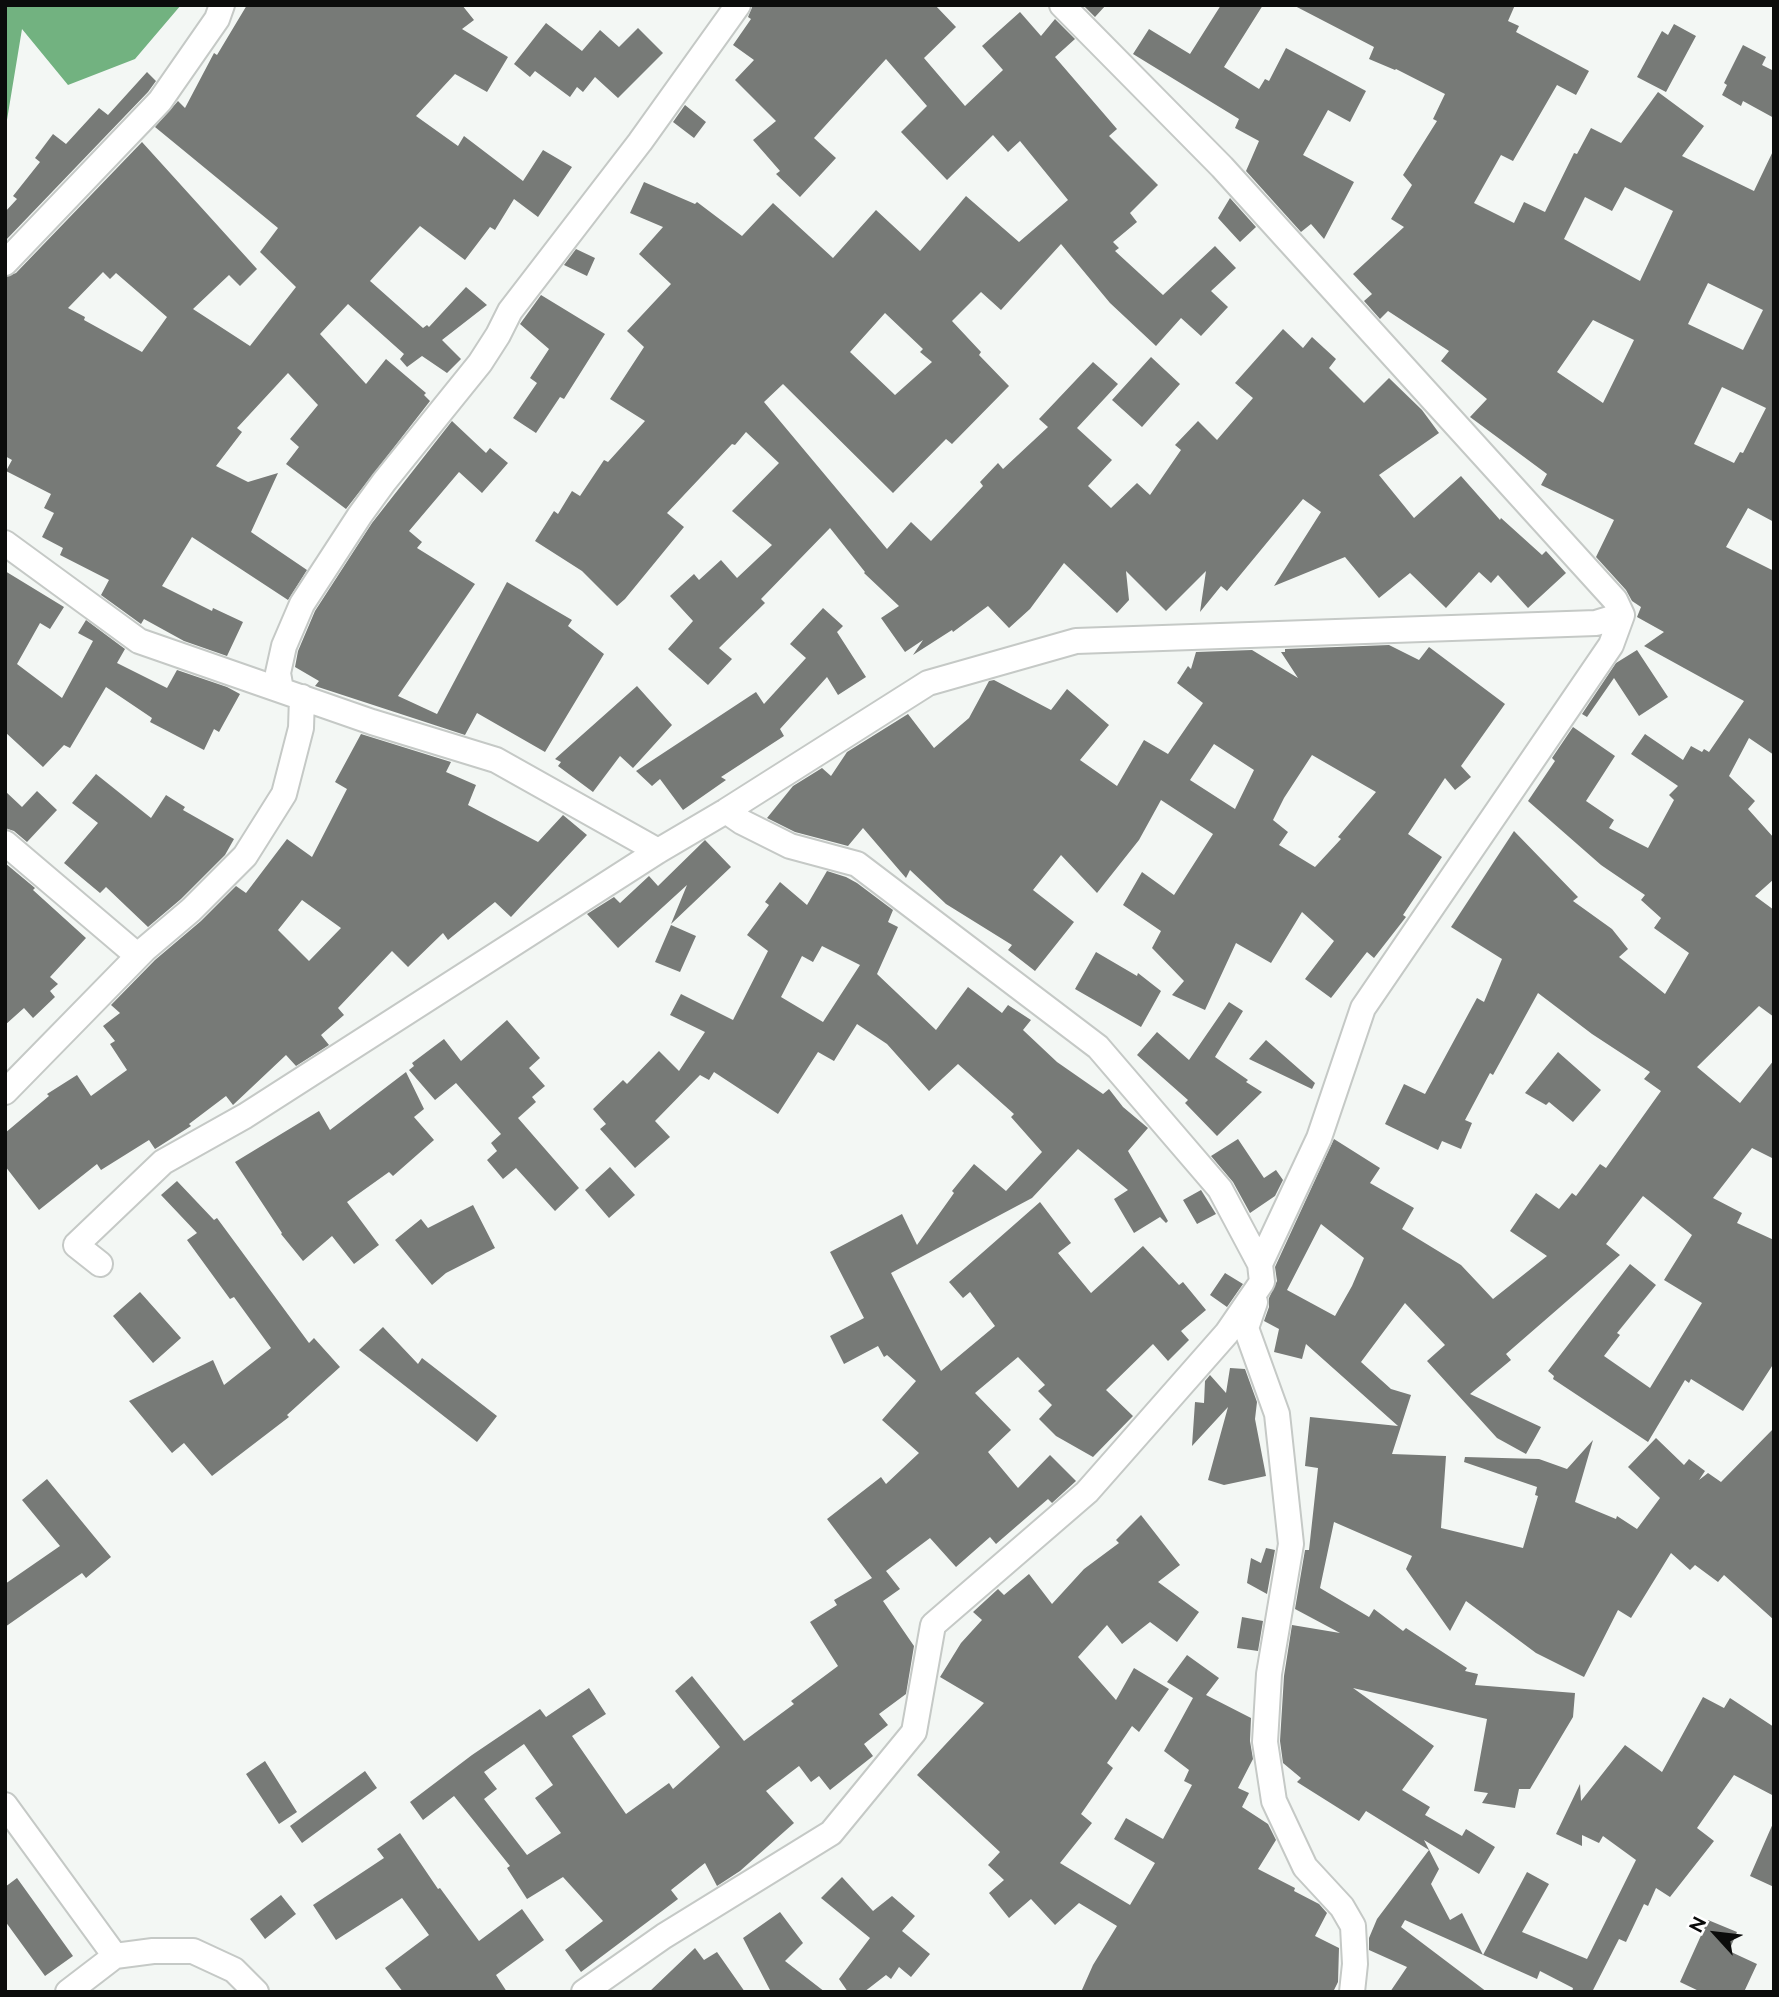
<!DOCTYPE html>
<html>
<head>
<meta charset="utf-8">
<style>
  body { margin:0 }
  #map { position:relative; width:1779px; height:1997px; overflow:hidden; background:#f3f7f4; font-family:Raleway,sans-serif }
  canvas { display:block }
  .frame { position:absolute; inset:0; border:7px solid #0b0c0b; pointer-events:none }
  .north { position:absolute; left:1681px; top:1899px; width:70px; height:70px; -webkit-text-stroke:5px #fff; paint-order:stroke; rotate:297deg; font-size:19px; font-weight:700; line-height:28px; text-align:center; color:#0b0c0b }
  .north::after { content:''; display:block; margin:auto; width:24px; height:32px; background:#0b0c0b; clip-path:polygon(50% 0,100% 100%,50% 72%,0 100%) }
</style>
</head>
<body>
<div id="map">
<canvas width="1779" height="1997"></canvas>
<div class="frame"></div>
<div class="north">N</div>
</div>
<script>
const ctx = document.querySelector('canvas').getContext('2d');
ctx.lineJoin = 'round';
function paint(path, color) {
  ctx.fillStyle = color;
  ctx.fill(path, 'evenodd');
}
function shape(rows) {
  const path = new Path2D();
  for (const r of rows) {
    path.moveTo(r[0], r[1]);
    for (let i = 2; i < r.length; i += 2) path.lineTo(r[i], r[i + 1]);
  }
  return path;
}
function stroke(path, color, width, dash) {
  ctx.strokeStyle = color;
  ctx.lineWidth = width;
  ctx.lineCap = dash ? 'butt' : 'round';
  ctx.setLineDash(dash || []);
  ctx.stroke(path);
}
paint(shape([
  [5,5,181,5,135,59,68,85,22,29,5,132]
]), '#72b280');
paint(shape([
  [247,5,462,5,474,20,462,29,508,57,487,92,455,74,416,116,458,146,464,136,523,181,543,150,572,167,538,217,514,199,495,230,490,227,465,260,420,226,370,281,423,328,427,325,429,327,466,287,487,305,442,340,461,359,447,373,422,356,407,367,400,359,404,354,348,304,320,334,366,384,386,359,426,393,424,395,430,401,346,509,286,464,299,447,290,439,318,405,288,373,237,428,242,432,216,466,248,482,278,473,251,532,307,570,288,600,192,537,162,586,212,611,213,608,243,622,227,656,184,641,144,619,141,624,101,595,109,580,60,555,63,548,42,537,54,513,44,508,51,494,6,471,12,460,5,456,5,277,16,273,142,142,257,269,240,286,229,275,193,309,250,346,296,287,260,252,278,228,155,127,178,101,185,108,214,53,217,55],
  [103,272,110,279,116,273,167,317,142,352,84,320,85,317,68,308],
  [753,5,935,5,956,27,924,58,965,106,1003,70,982,46,1020,12,1041,36,1055,19,1075,39,1055,57,1117,129,1109,136,1158,185,1130,213,1137,222,1113,242,1119,248,1115,251,1163,295,1215,246,1236,268,1211,291,1228,307,1201,336,1181,318,1156,346,1110,303,1061,244,1001,310,981,292,952,321,981,352,979,355,1009,386,952,444,946,439,893,493,783,384,764,402,887,549,911,522,931,541,983,486,980,482,998,463,1003,469,1048,427,1039,419,1093,362,1118,384,1077,428,1112,460,1088,486,1111,508,1137,483,1150,495,1181,450,1175,445,1198,421,1217,440,1253,398,1235,383,1283,329,1303,348,1312,337,1336,359,1329,368,1364,403,1389,378,1422,410,1439,433,1379,475,1414,518,1461,476,1500,520,1501,518,1542,555,1546,551,1566,573,1528,608,1498,575,1491,583,1479,572,1446,608,1410,573,1379,598,1345,557,1274,586,1321,512,1303,499,1227,591,1221,586,1200,612,1206,571,1166,611,1126,571,1129,600,1117,613,1064,563,1030,609,1009,628,988,606,953,632,952,630,913,655,923,640,905,652,881,618,899,606,864,573,865,572,830,528,761,599,765,603,719,648,732,659,708,685,668,649,693,621,670,596,694,574,699,580,721,560,737,578,772,545,732,511,779,463,746,432,735,445,732,444,667,513,684,527,625,599,617,606,582,571,535,541,554,511,558,514,572,491,580,496,604,460,608,462,645,421,610,399,644,347,627,331,671,284,639,254,663,227,630,213,644,182,695,204,697,202,742,236,773,203,833,258,876,210,920,251,966,196,1019,242,1068,200,1020,141,1008,152,993,135,947,180,901,132,927,106,886,59,814,138,836,158,800,197,776,174,780,171,753,140,776,121,735,80,754,60,733,45,751,19,748,17],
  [885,313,923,349,920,352,932,362,895,395,850,352],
  [1083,5,1106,5,1095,17],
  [1221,5,1263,5,1224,67,1259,89,1265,79,1269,81,1286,48,1366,91,1350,122,1328,110,1303,155,1354,182,1324,239,1311,224,1301,232,1246,171,1259,141,1235,128,1239,119,1133,54,1149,29,1190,54],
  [1293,5,1515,5,1508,21,1519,26,1516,32,1589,71,1576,95,1557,85,1513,161,1501,155,1474,203,1514,223,1524,202,1545,212,1574,153,1577,154,1591,128,1621,143,1658,92,1704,126,1682,156,1754,191,1774,149,1774,522,1748,508,1726,547,1774,571,1774,755,1749,738,1729,776,1755,801,1748,809,1774,838,1774,879,1755,896,1774,910,1774,1017,1759,1006,1697,1067,1740,1103,1774,1060,1774,1159,1752,1148,1713,1198,1742,1213,1737,1223,1774,1240,1774,1363,1743,1411,1691,1379,1689,1383,1685,1380,1648,1442,1553,1379,1554,1376,1548,1371,1630,1264,1656,1285,1617,1333,1620,1335,1604,1356,1650,1388,1702,1303,1664,1280,1692,1235,1643,1196,1606,1244,1620,1255,1506,1354,1511,1360,1470,1394,1541,1427,1526,1454,1497,1438,1427,1361,1445,1345,1405,1303,1361,1362,1391,1389,1411,1395,1392,1454,1446,1456,1441,1528,1523,1548,1538,1496,1535,1495,1537,1487,1464,1462,1465,1457,1539,1459,1567,1469,1593,1440,1575,1502,1616,1519,1617,1516,1637,1529,1660,1498,1628,1467,1656,1438,1684,1465,1689,1459,1705,1471,1699,1480,1708,1473,1721,1482,1774,1428,1774,1620,1724,1575,1718,1582,1695,1565,1690,1570,1671,1553,1631,1618,1618,1610,1584,1677,1536,1653,1466,1601,1450,1631,1406,1569,1412,1556,1334,1522,1320,1588,1369,1617,1374,1609,1403,1631,1406,1628,1467,1668,1465,1671,1478,1674,1475,1685,1575,1693,1573,1717,1530,1789,1519,1789,1515,1808,1482,1803,1488,1793,1474,1791,1487,1719,1353,1688,1434,1746,1402,1790,1430,1807,1425,1815,1462,1836,1466,1829,1495,1847,1479,1874,1424,1840,1439,1869,1431,1884,1450,1920,1462,1913,1483,1955,1527,1872,1549,1884,1522,1932,1587,1959,1636,1860,1603,1836,1599,1843,1582,1835,1582,1846,1556,1834,1580,1784,1581,1801,1625,1745,1662,1772,1703,1697,1724,1708,1730,1698,1774,1727,1774,1796,1734,1775,1697,1828,1714,1841,1670,1897,1656,1888,1648,1906,1644,1904,1626,1942,1619,1939,1592,1992,1572,1992,1573,1988,1540,1971,1537,1979,1405,1920,1401,1927,1487,1992,1390,1992,1407,1967,1369,1950,1369,1938,1377,1919,1429,1850,1366,1811,1359,1821,1297,1782,1301,1778,1283,1763,1280,1741,1284,1676,1292,1625,1340,1633,1295,1609,1305,1550,1309,1550,1318,1468,1305,1466,1310,1417,1398,1426,1306,1344,1302,1359,1274,1352,1279,1329,1264,1321,1269,1307,1269,1298,1277,1281,1275,1267,1334,1139,1380,1168,1370,1183,1414,1208,1402,1229,1461,1265,1493,1299,1547,1256,1510,1231,1536,1193,1559,1209,1572,1193,1576,1196,1600,1164,1606,1168,1661,1091,1644,1079,1650,1072,1592,1034,1538,993,1493,1075,1490,1073,1465,1120,1472,1123,1461,1149,1442,1141,1438,1150,1385,1124,1404,1084,1425,1094,1477,998,1484,1002,1502,959,1451,927,1514,831,1578,897,1573,901,1612,929,1628,949,1619,957,1665,994,1689,953,1654,928,1661,918,1641,900,1645,895,1601,865,1528,801,1555,761,1552,758,1573,727,1615,756,1586,801,1614,820,1609,828,1648,848,1674,800,1669,795,1678,786,1631,754,1645,734,1683,760,1691,746,1702,752,1704,749,1709,752,1744,701,1644,646,1664,632,1637,617,1641,607,1632,601,1626,590,1596,557,1614,520,1541,485,1547,474,1470,417,1487,399,1441,361,1449,351,1388,311,1380,319,1364,301,1372,294,1353,274,1404,227,1391,219,1412,185,1403,175,1437,121,1433,119,1445,94,1396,69,1395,70,1369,59,1374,47],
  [1625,187,1673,211,1640,281,1564,239,1585,197,1612,211],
  [1708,283,1763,310,1743,350,1688,324],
  [1593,320,1634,340,1603,403,1557,372],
  [1722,387,1766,408,1743,453,1740,452,1734,463,1694,444],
  [1321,1224,1364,1258,1352,1286,1335,1316,1287,1290],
  [546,23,582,51,600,30,619,47,638,28,663,53,618,98,595,77,583,92,577,87,570,97,535,71,530,77,514,64],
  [1674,24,1696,36,1666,92,1637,77,1662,31,1668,35],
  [1743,45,1766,57,1762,65,1774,71,1774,118,1743,101,1741,106,1722,95,1727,85,1724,83],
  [147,72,156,81,148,92,5,241,5,212,17,199,13,196,40,162,35,158,53,134,66,144,99,108,108,115],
  [685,105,706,122,694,138,673,122],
  [1230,198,1256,227,1240,242,1218,218],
  [576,249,595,258,587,276,564,265],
  [541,295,605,334,564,399,560,397,536,433,513,418,537,383,530,378,549,349,520,324],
  [1151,357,1180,384,1142,427,1112,400],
  [452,421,486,453,490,448,508,463,482,493,459,472,409,531,422,542,417,548,475,584,398,696,437,714,507,582,572,620,568,626,604,654,545,752,477,713,465,735,315,686,319,681,295,667,298,651,315,611,372,523],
  [5,571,64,607,50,629,40,623,17,664,62,698,93,641,78,633,86,620,125,649,117,663,167,688,177,670,227,687,240,694,219,732,214,729,204,750,150,722,152,718,106,687,70,748,64,745,43,767,5,732],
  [823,608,843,626,837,632,866,677,838,695,827,677,780,729,784,736,721,777,726,780,683,810,660,779,652,786,636,771,756,692,764,704,806,658,790,644],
  [1389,645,1419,660,1429,647,1505,704,1461,766,1471,777,1455,790,1445,778,1408,834,1442,857,1403,915,1406,917,1374,958,1367,952,1331,998,1305,979,1334,941,1302,912,1271,963,1236,943,1205,1010,1172,995,1184,981,1152,948,1161,931,1123,905,1142,872,1174,895,1213,834,1161,800,1139,840,1097,893,1061,855,1033,890,1074,922,1035,971,1008,950,1012,945,946,904,910,870,906,878,863,828,848,846,795,832,767,818,793,786,822,768,831,776,847,752,908,714,934,748,969,718,989,681,994,680,1051,710,1067,689,1109,725,1080,760,1117,786,1144,740,1168,754,1203,703,1177,683,1188,666,1191,669,1196,652,1252,650,1298,678,1281,652,1285,652,1285,649],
  [1214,744,1254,770,1235,809,1190,780],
  [1312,755,1376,792,1338,837,1341,839,1315,867,1279,845,1288,832,1273,820,1284,798],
  [1637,650,1668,697,1639,716,1614,678,1587,717,1582,714,1616,663],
  [637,686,672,725,633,768,620,756,593,792,558,766,561,762,555,759],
  [361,734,451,762,446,772,476,785,468,805,538,842,563,815,587,835,511,917,495,902,448,940,443,933,408,967,392,951,338,1008,344,1015,321,1035,329,1045,296,1066,286,1055,233,1105,226,1096,189,1124,191,1126,155,1149,149,1140,101,1170,97,1164,39,1210,5,1166,5,1133,49,1096,47,1094,77,1075,91,1096,127,1070,110,1044,115,1041,103,1026,120,1013,111,1005,155,960,201,921,236,886,246,893,287,839,312,857,347,789,335,782],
  [302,900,341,928,309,961,278,930],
  [96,774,151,818,166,795,185,807,183,810,234,839,225,855,181,899,148,927,106,887,100,893,64,863,98,823,72,803],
  [5,791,22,807,37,791,57,810,27,842,14,831,5,828],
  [705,840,731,867,671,924,687,885,618,948,587,914,614,897,620,903,649,876,658,886],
  [5,863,35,888,33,890,86,938,50,977,58,984,50,991,55,997,33,1018,24,1008,5,1025],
  [827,871,846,877,857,883,893,910,888,922,898,927,877,974,936,1030,968,987,1002,1013,1008,1005,1031,1020,1023,1030,1057,1062,1103,1094,1109,1089,1123,1107,1148,1128,1128,1151,1168,1221,1166,1223,1160,1217,1134,1233,1114,1199,1128,1190,1078,1149,1032,1198,891,1273,941,1371,995,1326,970,1292,963,1298,949,1282,1040,1202,1071,1243,1058,1253,1091,1293,1143,1246,1179,1285,1183,1282,1206,1310,1181,1331,1189,1340,1168,1361,1153,1344,1106,1390,1133,1416,1093,1457,1056,1436,1039,1419,1052,1405,1038,1391,1045,1385,1018,1357,975,1393,1011,1430,988,1452,1018,1488,1050,1455,1076,1481,1052,1503,1048,1499,996,1544,990,1537,956,1567,930,1538,886,1571,900,1589,883,1601,914,1646,906,1694,879,1714,888,1725,864,1744,873,1756,830,1790,819,1776,811,1782,799,1766,766,1791,794,1823,740,1871,717,1886,705,1863,671,1890,678,1899,581,1972,565,1950,603,1921,563,1877,527,1899,507,1868,510,1866,454,1796,423,1820,410,1802,472,1755,540,1709,546,1717,589,1688,606,1714,572,1736,626,1814,669,1783,673,1789,720,1747,675,1691,692,1676,744,1741,794,1704,791,1701,838,1666,810,1622,837,1605,834,1600,872,1578,827,1519,881,1477,886,1484,919,1453,882,1420,916,1381,887,1355,884,1357,878,1346,844,1364,830,1336,864,1318,830,1252,902,1214,917,1245,954,1193,952,1191,974,1164,1006,1191,1042,1152,1011,1117,1014,1114,958,1064,929,1091,887,1044,857,1024,834,1061,818,1052,778,1114,714,1072,709,1080,700,1075,655,1121,670,1137,635,1168,600,1129,606,1124,593,1109,623,1080,627,1084,659,1051,679,1071,705,1032,670,1015,681,994,733,1020,768,951,747,935,769,905,765,902,780,882,807,905],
  [822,946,860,965,823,1022,781,997,802,956,813,962],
  [524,1744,553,1785,535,1798,561,1833,527,1855,484,1799,497,1789,484,1772],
  [671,925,696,936,680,972,655,962],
  [1096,952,1137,976,1138,973,1161,991,1141,1027,1075,989],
  [1229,1002,1243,1011,1215,1057,1248,1080,1246,1082,1262,1092,1217,1136,1185,1103,1188,1100,1137,1055,1157,1032,1189,1060],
  [507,1020,540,1058,529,1068,545,1086,532,1097,536,1102,518,1118,579,1188,555,1211,516,1168,503,1179,487,1160,497,1151,491,1143,501,1134,456,1083,435,1100,409,1070,414,1066,412,1063,444,1039,461,1061],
  [1266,1040,1315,1083,1312,1089,1249,1059],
  [1558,1052,1601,1090,1573,1122,1549,1102,1546,1105,1525,1093],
  [406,1072,424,1109,414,1117,434,1140,393,1176,389,1172,347,1202,379,1245,354,1264,332,1236,303,1261,281,1234,282,1233,235,1162,319,1111,330,1130],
  [1238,1139,1264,1178,1276,1170,1283,1180,1275,1196,1250,1213,1233,1182,1211,1156],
  [610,1167,635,1195,609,1218,585,1190],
  [177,1181,214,1220,217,1218,309,1343,314,1338,340,1367,287,1415,289,1417,212,1476,184,1443,172,1453,129,1401,213,1360,224,1385,271,1348,234,1297,230,1299,187,1240,197,1233,161,1195],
  [1201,1190,1216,1214,1197,1224,1183,1200],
  [473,1205,495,1248,446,1273,432,1285,395,1240,421,1219,428,1228],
  [1225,1273,1243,1284,1227,1307,1210,1295],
  [140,1292,181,1338,153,1363,113,1316],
  [383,1327,418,1364,422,1358,497,1416,477,1442,359,1350],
  [1230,1368,1245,1369,1257,1402,1255,1419,1266,1476,1224,1485,1208,1480,1228,1407,1192,1446,1195,1402,1204,1403,1205,1381,1210,1375,1226,1393],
  [47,1479,111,1557,86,1578,82,1573,5,1627,5,1584,60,1546,22,1500],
  [1141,1515,1180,1565,1158,1582,1199,1612,1177,1642,1150,1622,1122,1644,1107,1625,1078,1657,1116,1700,1134,1668,1169,1689,1139,1732,1132,1726,1107,1763,1113,1768,1081,1814,1092,1823,1060,1863,1130,1905,1155,1863,1114,1839,1126,1818,1163,1839,1192,1785,1184,1781,1189,1770,1164,1751,1193,1698,1167,1682,1187,1655,1219,1678,1206,1695,1251,1718,1250,1741,1253,1759,1238,1788,1249,1793,1242,1807,1268,1824,1276,1840,1258,1869,1295,1888,1294,1891,1319,1904,1327,1913,1315,1936,1339,1948,1338,1982,1333,1992,1081,1992,1093,1965,1117,1926,1079,1903,1055,1925,1031,1899,1009,1918,989,1893,1004,1880,988,1865,1000,1852,917,1775,984,1703,940,1677,961,1643,982,1620,973,1612,998,1589,1004,1595,1029,1574,1052,1604,1084,1569,1119,1543,1116,1540],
  [1266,1548,1275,1550,1267,1594,1247,1583,1251,1558,1261,1563],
  [1242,1617,1263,1621,1258,1651,1237,1648],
  [265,1761,297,1812,279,1824,246,1774],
  [365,1771,377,1788,302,1843,290,1826],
  [1774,1821,1774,1887,1750,1876],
  [400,1833,438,1889,440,1888,479,1941,522,1909,544,1940,496,1975,507,1992,403,1992,385,1968,429,1935,402,1898,336,1940,313,1905,384,1858,377,1849],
  [842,1877,873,1911,892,1896,915,1916,902,1931,930,1954,911,1977,899,1967,891,1979,886,1975,864,1992,848,1992,839,1979,870,1938,821,1898],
  [17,1878,73,1956,45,1976,5,1921,5,1887],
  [281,1895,296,1914,265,1939,250,1919],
  [780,1912,803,1943,785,1961,825,1992,771,1992,743,1938],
  [1708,1920,1737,1932,1729,1951,1757,1964,1744,1992,1701,1992,1680,1982],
  [695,1948,704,1960,717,1952,745,1992,649,1992]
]), '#777a77');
const minor = shape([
  [5,263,160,101,217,19,222,5],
  [5,543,139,641,372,722,496,760,658,851],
  [281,690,278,673,284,646,302,604,360,515,384,482,480,363,498,335,510,311,640,142,738,5],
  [726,811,742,822,790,846,857,864,1098,1047,1220,1189,1260,1264],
  [5,843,138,956],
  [5,1092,145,949,191,910,245,856,284,794,301,728,302,697],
  [100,1264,76,1245,163,1162,245,1116,658,851,726,811,928,683,1076,641,1596,623,1622,615],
  [1255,1302,1246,1328,1277,1414,1291,1544,1269,1674,1265,1742,1274,1801,1305,1867,1342,1907,1353,1926,1355,1964,1352,1992],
  [5,1805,115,1956],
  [68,1992,115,1956,153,1951,193,1951,234,1970,256,1992],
  [584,1992,664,1936,831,1833,914,1732,933,1625,1087,1492,1227,1333,1262,1282,1260,1264,1319,1138,1363,1008,1611,645,1622,615,1615,600,1222,167,1062,5]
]);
stroke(minor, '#c5c9c6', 28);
stroke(minor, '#fff', 24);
</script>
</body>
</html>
